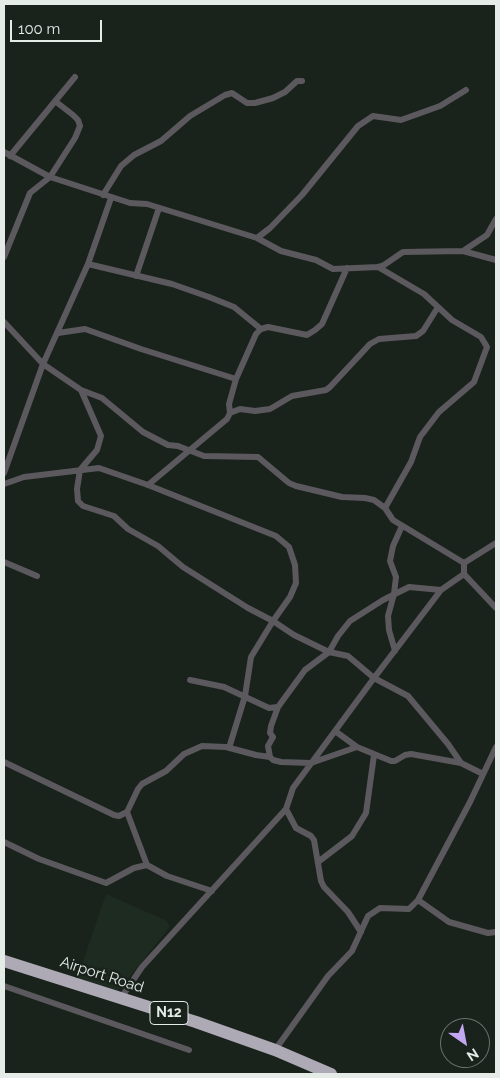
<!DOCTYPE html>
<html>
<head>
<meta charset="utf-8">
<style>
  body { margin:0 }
  #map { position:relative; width:500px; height:1078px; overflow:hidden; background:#1a221c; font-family:Raleway,sans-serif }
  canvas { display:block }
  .frame { position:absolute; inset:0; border:5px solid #e5ebe6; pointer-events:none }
  .north { position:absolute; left:440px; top:1018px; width:50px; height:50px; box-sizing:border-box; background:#1a221c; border:1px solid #6b726d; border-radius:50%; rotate:147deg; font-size:14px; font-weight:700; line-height:20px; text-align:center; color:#e5ebe6 }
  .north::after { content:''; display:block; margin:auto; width:18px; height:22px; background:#c4a7f1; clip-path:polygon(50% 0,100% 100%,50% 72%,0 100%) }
  .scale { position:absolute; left:10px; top:20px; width:92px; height:22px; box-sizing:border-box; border:2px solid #e5ebe6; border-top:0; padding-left:6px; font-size:15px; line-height:18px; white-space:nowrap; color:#e5ebe6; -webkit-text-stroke:4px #1a221c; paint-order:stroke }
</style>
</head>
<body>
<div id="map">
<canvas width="500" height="1078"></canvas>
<div class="frame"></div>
<div class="north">N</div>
<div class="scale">100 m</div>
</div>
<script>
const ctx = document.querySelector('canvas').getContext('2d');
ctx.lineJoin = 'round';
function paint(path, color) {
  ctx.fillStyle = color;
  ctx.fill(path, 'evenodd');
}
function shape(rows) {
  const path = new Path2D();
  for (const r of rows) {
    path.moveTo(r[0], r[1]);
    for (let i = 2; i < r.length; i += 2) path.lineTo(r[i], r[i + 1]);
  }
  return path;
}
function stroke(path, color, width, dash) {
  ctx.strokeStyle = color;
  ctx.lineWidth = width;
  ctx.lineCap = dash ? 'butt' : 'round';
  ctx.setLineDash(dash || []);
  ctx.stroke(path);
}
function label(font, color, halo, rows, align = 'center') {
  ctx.font = font + ' Raleway,sans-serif';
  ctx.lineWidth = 5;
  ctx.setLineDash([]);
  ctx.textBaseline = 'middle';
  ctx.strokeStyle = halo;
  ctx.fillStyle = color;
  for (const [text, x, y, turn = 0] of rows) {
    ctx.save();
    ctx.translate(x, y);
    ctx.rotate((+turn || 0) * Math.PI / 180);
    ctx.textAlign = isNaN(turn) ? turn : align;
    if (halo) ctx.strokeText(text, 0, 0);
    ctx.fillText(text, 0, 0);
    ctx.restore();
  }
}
paint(shape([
  [106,894,167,921,170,927,117,992,77,979]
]), '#1d2b21');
stroke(shape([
  [4,152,50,177,130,203,147,204,257,238,281,251,316,260,333,269,378,267,384,265,403,252,463,251,496,260],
  [10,156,75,77],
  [103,195,121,166,134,155,161,141,190,116,225,95,232,93,247,103,255,103,273,98,285,92,297,81,302,81],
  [257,238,270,228,302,195,358,126,373,116,401,120,440,106,466,90],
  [463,251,487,235,496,219],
  [4,257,30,193,50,177,75,138,80,126,78,120,73,115,55,101],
  [88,264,172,284,209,297,234,307,261,329],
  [378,267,424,294,452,320,481,337,487,347,474,382,439,412,420,437,411,462,385,508],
  [136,276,159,208],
  [4,322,43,364,81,390,102,398,143,432,168,445,178,446,204,456,258,457,289,483,296,486,342,497,365,498,374,500,385,508,393,520,464,563],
  [58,333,85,329,141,349,236,379],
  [81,390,101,436,97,450,80,470,77,489,78,501,83,506,114,516,128,529,158,546,183,567,248,608,273,621,294,635,329,652,348,656,374,678,408,696,448,744,461,763],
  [230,413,240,409,255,411,270,409,292,396,326,390,330,387,370,344,379,339,416,336,423,331,438,307],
  [4,473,43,364,88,264,111,198],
  [4,484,24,477,99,468,148,485,276,536,289,547,295,565,296,583,290,597,273,621,251,657,245,696,229,748],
  [148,485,227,419,230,413,229,404,236,379,256,334,261,329,268,327,307,335,315,330,322,324,347,268],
  [4,562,37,576],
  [464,563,464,574,496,608],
  [464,563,496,543],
  [395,651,389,630,388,616,394,594,396,577,390,561,393,546,402,526],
  [190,680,224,687,269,708,278,707,305,670,329,652,338,636,350,621,383,600,409,587,441,590],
  [278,707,271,726,270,733,273,737,268,746,270,757,273,760,281,762,311,763,357,747],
  [335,731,357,747,391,761,395,761,405,755,411,754,461,763,483,774],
  [4,762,114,815,119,816,127,812],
  [286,809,296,828,311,836,314,840,321,881,324,887,348,912,361,932],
  [4,842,39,859,106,883,134,868,147,865,167,876,212,891],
  [318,862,352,836,366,813,374,755],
  [147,865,127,812,138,789,142,784,166,771,184,754,202,746,226,747,256,755,270,757],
  [418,900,449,922,488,933,496,932],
  [4,986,189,1050],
  [121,998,142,967,286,809,293,788,374,678,441,590,464,574],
  [275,1050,328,976,352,951,368,916,380,908,409,909,418,900,470,802,496,747]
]), '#5b595e', 6);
stroke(shape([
  [4,961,196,1022,275,1050,331,1074]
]), '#ada9b5', 12);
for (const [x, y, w] of [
  [169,1013,38]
]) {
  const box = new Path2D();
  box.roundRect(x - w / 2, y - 11.5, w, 23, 4);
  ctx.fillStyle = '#1a221c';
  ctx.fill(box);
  stroke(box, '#e5ebe6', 1);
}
label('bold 14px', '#e5ebe6', null, [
  ["N12",169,1013]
]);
label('15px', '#e5ebe6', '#1a221c', [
  ["Airport Road",102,975,18]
]);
</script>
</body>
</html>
